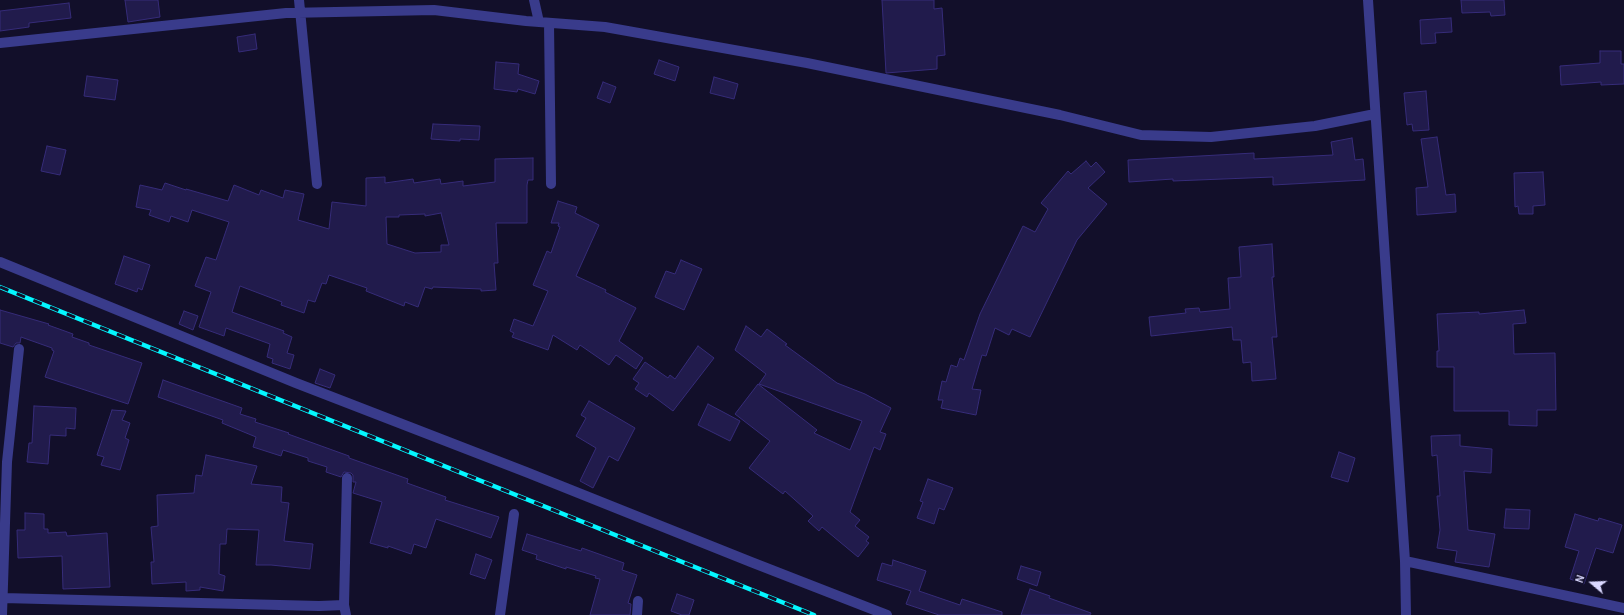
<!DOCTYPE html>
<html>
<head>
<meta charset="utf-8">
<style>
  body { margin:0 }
  #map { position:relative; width:1624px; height:615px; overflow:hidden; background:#120f2a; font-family:Karla,sans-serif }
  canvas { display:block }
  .north { position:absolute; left:1572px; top:563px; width:40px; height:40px; -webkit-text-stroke:3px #120f2a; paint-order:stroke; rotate:289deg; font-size:11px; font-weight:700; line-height:16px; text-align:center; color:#dad8ff }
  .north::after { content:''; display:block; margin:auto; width:14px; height:18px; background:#dad8ff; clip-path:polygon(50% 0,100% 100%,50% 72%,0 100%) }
</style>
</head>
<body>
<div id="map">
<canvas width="1624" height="615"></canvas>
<div class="north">N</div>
</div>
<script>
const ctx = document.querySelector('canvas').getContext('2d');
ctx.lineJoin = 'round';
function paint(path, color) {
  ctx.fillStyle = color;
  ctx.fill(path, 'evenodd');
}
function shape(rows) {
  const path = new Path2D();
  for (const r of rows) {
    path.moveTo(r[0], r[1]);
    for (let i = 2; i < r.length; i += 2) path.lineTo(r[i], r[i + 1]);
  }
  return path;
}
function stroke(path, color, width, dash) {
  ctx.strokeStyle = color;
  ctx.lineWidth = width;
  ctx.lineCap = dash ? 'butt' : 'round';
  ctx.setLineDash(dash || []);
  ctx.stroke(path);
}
const building = shape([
  [125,0,158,0,160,17,128,22,125,0],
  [882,0,934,0,934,9,942,8,945,55,937,56,937,69,886,73,882,0],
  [1461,0,1504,0,1505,15,1491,16,1490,12,1462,13,1461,0],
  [69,3,71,18,29,23,29,27,0,31,0,11,69,3],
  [1451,18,1452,32,1435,33,1436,43,1421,44,1420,20,1451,18],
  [255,34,257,49,239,52,237,37,255,34],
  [1600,51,1621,51,1621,64,1624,64,1624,84,1601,85,1601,82,1561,85,1560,66,1600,63,1600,51],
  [659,60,679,67,675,81,654,74,659,60],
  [496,62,519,64,518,74,539,81,535,94,518,89,517,92,494,89,496,62],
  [87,76,118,80,115,100,84,96,87,76],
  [714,77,738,84,734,99,710,93,714,77],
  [603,82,616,87,610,103,597,98,603,82],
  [1426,91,1429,130,1413,131,1412,124,1407,125,1404,93,1426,91],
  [433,124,480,126,479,140,460,139,460,141,431,139,433,124],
  [1437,137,1446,195,1455,194,1456,212,1417,215,1416,188,1428,187,1421,139,1437,137],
  [1352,138,1355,160,1363,159,1365,180,1273,185,1273,177,1173,181,1173,179,1129,182,1128,160,1254,153,1254,159,1333,155,1331,142,1352,138],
  [47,146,66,150,60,175,41,171,47,146],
  [533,158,533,180,528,180,527,185,527,223,496,223,498,263,494,263,496,290,481,291,481,289,433,287,432,289,425,287,418,307,405,302,404,306,366,291,367,288,329,275,326,284,322,283,315,302,308,300,304,313,281,305,282,302,240,286,232,312,284,331,283,333,292,337,287,353,294,355,290,369,272,363,273,359,267,357,270,344,226,328,224,336,199,327,211,292,195,286,206,257,216,260,229,222,192,210,188,222,171,216,169,222,149,215,151,210,136,207,140,185,162,190,165,183,186,190,186,189,228,201,234,185,259,195,261,190,283,198,285,190,304,194,298,220,329,229,332,202,366,206,366,178,385,177,385,183,413,179,414,183,440,179,441,184,463,181,463,186,495,182,495,159,533,158],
  [441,213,449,245,441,245,441,252,415,253,387,244,386,217,399,217,399,215,425,214,425,216,441,213],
  [1086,161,1091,167,1096,162,1105,172,1088,188,1107,204,1077,240,1030,337,1012,329,1009,335,995,328,986,356,982,355,972,389,981,390,976,415,941,408,943,400,938,400,942,381,946,382,951,365,957,367,960,358,964,360,980,314,1023,226,1035,232,1048,209,1041,203,1068,171,1071,174,1086,161],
  [1543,172,1545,205,1533,206,1533,214,1519,214,1518,206,1515,207,1514,173,1543,172],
  [558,201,577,207,575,213,599,225,576,276,606,290,605,292,636,308,619,341,643,358,636,369,616,355,609,365,580,345,577,350,553,335,548,350,512,337,514,333,510,331,514,319,533,326,548,291,533,285,547,251,551,253,560,227,558,226,559,223,551,223,558,201],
  [1272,244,1274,277,1272,277,1277,337,1272,337,1276,379,1252,381,1251,362,1243,363,1241,340,1233,340,1232,327,1151,336,1149,317,1186,313,1185,309,1199,308,1200,312,1230,309,1228,278,1241,277,1239,247,1272,244],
  [124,256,150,265,142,290,138,288,137,292,115,284,124,256],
  [681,260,702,269,684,310,655,297,666,271,675,274,681,260],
  [0,310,49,324,48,325,73,334,72,337,89,343,89,345,142,363,128,404,45,377,54,351,52,350,52,348,21,337,20,343,16,343,13,347,0,343,0,310],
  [1524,310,1526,323,1513,324,1514,354,1555,353,1556,410,1537,410,1537,426,1509,425,1509,411,1454,411,1454,367,1437,367,1437,351,1439,351,1437,314,1479,312,1479,314,1524,310],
  [184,311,198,316,193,330,179,324,184,311],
  [746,326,761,337,767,329,787,344,785,345,837,383,865,394,891,408,880,432,886,434,880,450,874,447,850,512,860,520,855,526,869,537,866,541,869,543,858,557,822,527,819,531,808,521,813,516,785,491,783,494,749,468,770,441,735,414,758,384,817,430,814,433,850,450,862,421,759,384,766,374,735,350,746,326],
  [698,346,714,358,673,411,649,393,647,397,635,389,639,383,633,379,645,362,668,378,670,375,675,379,698,346],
  [320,369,335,375,330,388,315,383,320,369],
  [163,380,242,408,240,414,256,419,255,422,289,433,288,434,349,456,349,458,408,479,407,483,446,497,445,500,499,517,491,538,436,519,426,548,414,544,411,554,388,546,388,548,370,543,382,502,353,493,356,482,353,482,353,475,351,473,344,472,341,477,326,472,327,467,308,461,308,458,283,450,281,456,253,447,256,437,222,423,223,420,158,397,163,380],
  [589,401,635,428,618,461,609,456,593,488,580,481,596,448,576,436,586,418,581,415,589,401],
  [708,404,740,421,730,441,698,425,708,404],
  [34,406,76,408,75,429,66,428,66,436,50,435,48,464,27,462,29,443,32,443,34,406],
  [112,410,126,411,122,420,130,423,125,438,129,440,120,470,101,465,104,457,97,455,112,410],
  [1460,435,1460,446,1492,449,1491,473,1464,471,1468,530,1495,534,1489,567,1455,562,1457,551,1437,548,1440,530,1437,496,1440,496,1437,455,1432,456,1431,436,1460,435],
  [1339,452,1355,458,1348,482,1331,477,1339,452],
  [206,455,257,466,251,484,282,487,281,502,289,503,284,541,313,544,310,569,271,565,256,565,259,530,227,529,226,544,220,544,219,574,225,576,223,591,200,587,200,590,186,591,186,582,152,584,151,562,154,562,151,527,158,526,157,495,194,493,196,475,202,476,206,455],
  [928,479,953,488,944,510,939,508,934,524,917,518,923,502,920,501,928,479],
  [1506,509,1530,510,1529,529,1504,528,1506,509],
  [25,513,44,514,44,529,48,529,48,533,66,532,67,536,107,533,110,587,63,589,62,556,18,558,17,530,25,530,25,513],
  [1575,514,1598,521,1599,518,1622,525,1613,553,1596,548,1584,584,1570,579,1579,551,1565,547,1575,514],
  [527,534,581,551,582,548,624,563,622,570,637,575,628,603,631,604,630,615,590,615,600,579,595,578,596,576,566,567,566,569,536,559,537,555,522,550,527,534],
  [476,554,492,560,485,579,470,574,476,554],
  [893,560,926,571,919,591,960,605,962,599,1002,612,1002,615,939,615,906,604,911,591,877,580,882,563,892,566,893,560],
  [1021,566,1041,572,1037,586,1017,579,1021,566],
  [1030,589,1050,596,1049,598,1091,613,1090,615,1021,615,1030,589],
  [677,594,694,600,689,615,682,615,671,611,677,594]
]);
paint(building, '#211b4c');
stroke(building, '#362c79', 1);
stroke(shape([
  [299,0,317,184],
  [534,0,539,22],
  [1368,0,1405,561,1406,615],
  [549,23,551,184],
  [0,43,286,13,434,10,526,21,605,27,807,63,1060,115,1141,135,1211,137,1315,126,1375,114],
  [0,262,296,383,526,472,751,562,887,615],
  [1405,561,1624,608],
  [3,598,319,606,344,605,346,615],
  [344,605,347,478],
  [2,615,7,462,19,349],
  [500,615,514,514],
  [637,615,638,601]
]), '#393b8b', 10);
const rail = shape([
  [0,287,814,615]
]);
stroke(rail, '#04f7ff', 4.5);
stroke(rail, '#120f2a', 3, [9]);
</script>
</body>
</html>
